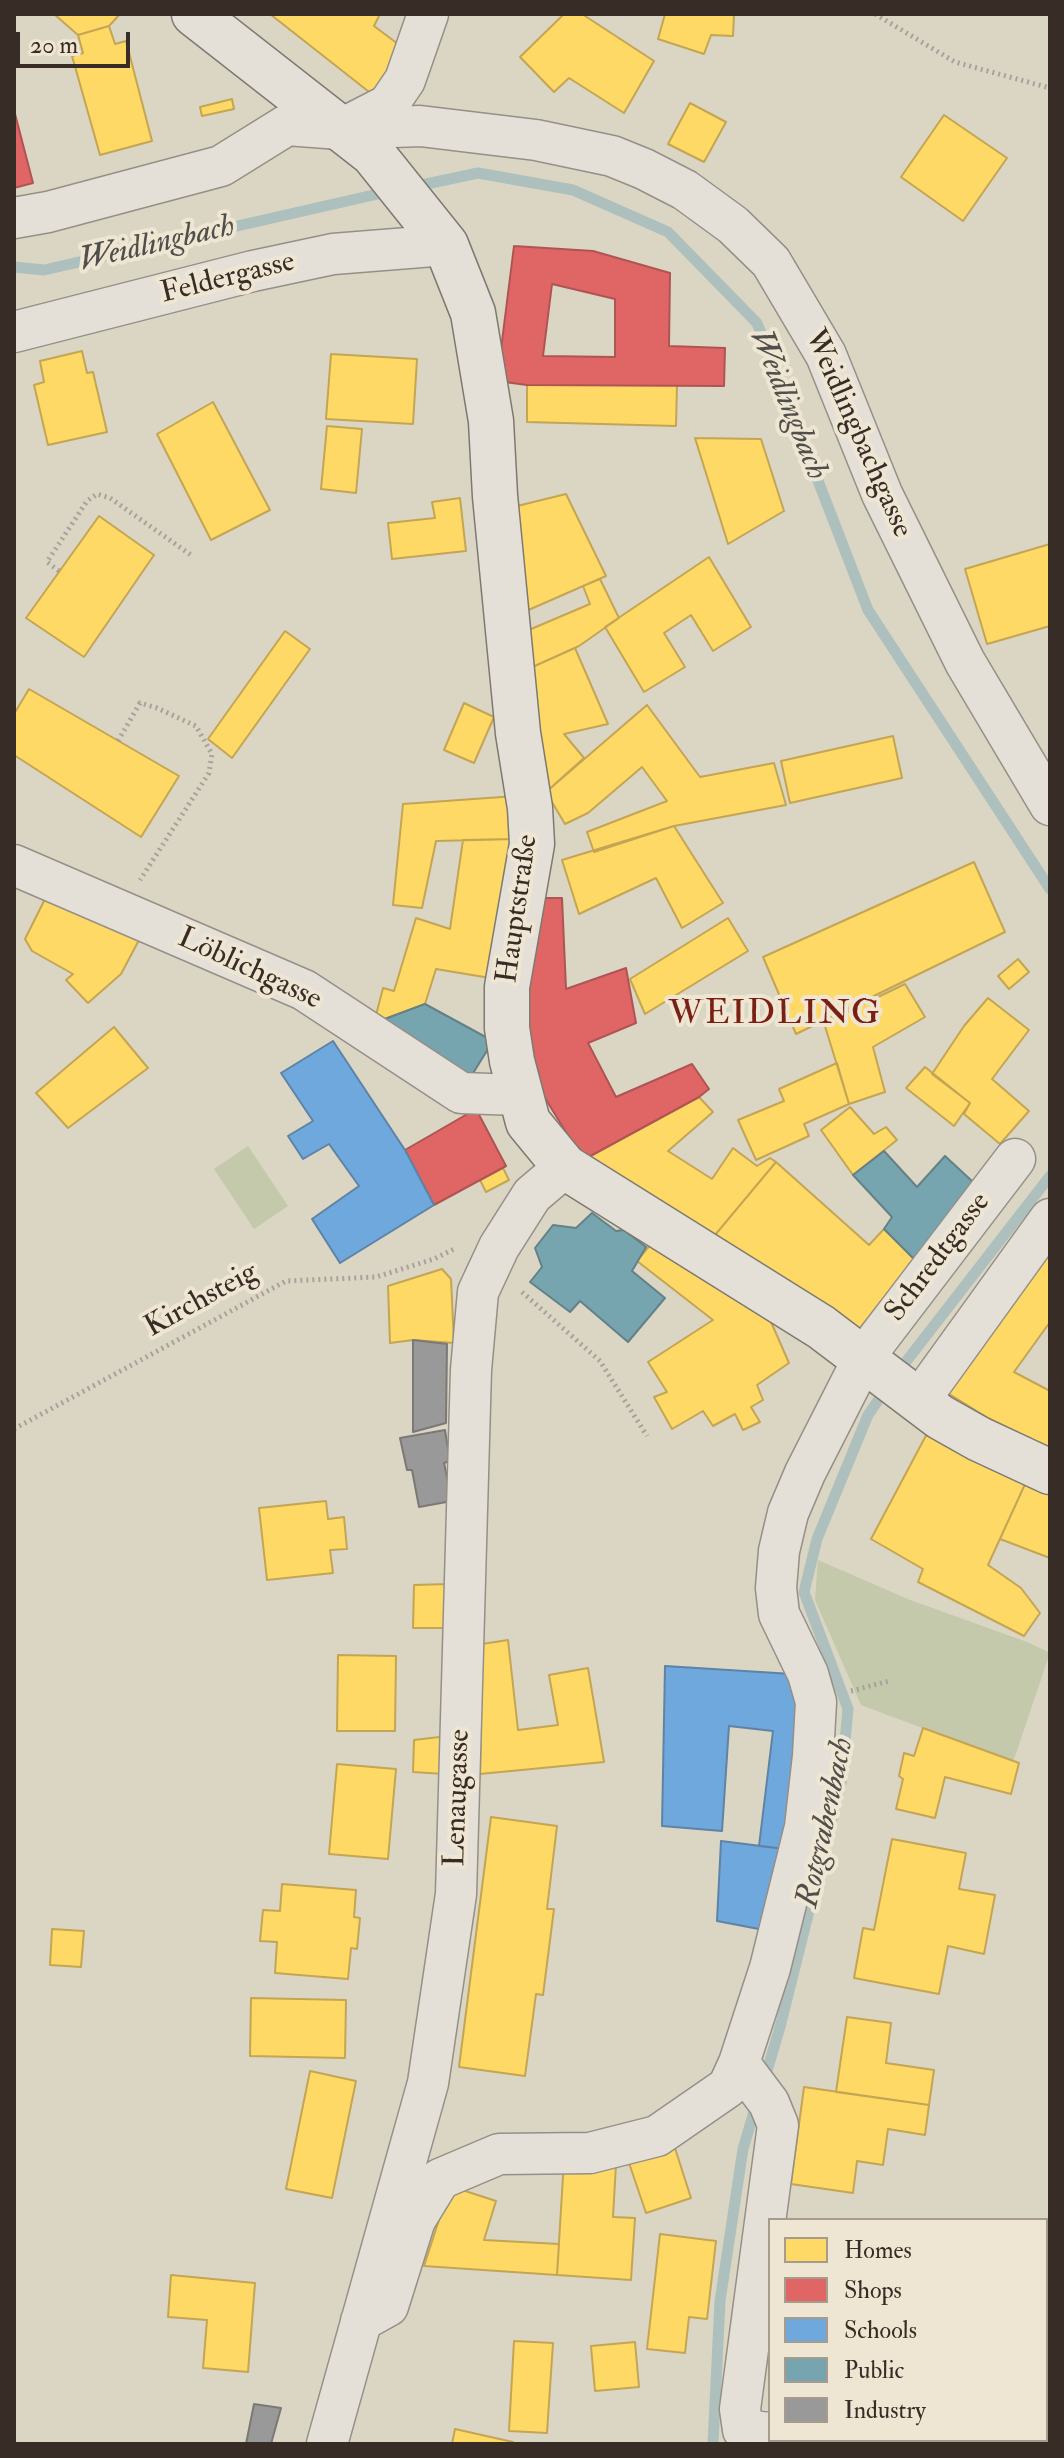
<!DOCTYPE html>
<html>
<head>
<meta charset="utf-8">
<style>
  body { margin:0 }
  #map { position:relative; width:1064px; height:2458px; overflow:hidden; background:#dbd5c4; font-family:"IM FELL Double Pica",serif }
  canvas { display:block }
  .frame { position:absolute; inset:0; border:16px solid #382c26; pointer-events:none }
  .legend { position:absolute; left:768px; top:2218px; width:280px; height:224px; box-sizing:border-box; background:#eee6d2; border:2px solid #a59c8d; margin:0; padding:10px 14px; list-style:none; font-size:24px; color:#382c26 }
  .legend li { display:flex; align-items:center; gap:16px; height:40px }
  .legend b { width:40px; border:2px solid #a59c8d }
  .scale { position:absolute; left:16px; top:32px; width:114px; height:36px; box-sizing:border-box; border:4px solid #382c26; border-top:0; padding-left:10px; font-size:24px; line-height:28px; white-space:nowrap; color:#382c26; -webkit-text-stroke:6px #eee6d2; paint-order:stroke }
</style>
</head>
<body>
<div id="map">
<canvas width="1064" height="2458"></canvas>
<div class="frame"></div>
<ul class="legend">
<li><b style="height:22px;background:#ffd966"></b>Homes</li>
<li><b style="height:22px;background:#e06666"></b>Shops</li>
<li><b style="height:22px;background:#6fa8dc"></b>Schools</li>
<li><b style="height:22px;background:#76a5af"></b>Public</li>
<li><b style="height:22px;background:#999"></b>Industry</li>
</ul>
<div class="scale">20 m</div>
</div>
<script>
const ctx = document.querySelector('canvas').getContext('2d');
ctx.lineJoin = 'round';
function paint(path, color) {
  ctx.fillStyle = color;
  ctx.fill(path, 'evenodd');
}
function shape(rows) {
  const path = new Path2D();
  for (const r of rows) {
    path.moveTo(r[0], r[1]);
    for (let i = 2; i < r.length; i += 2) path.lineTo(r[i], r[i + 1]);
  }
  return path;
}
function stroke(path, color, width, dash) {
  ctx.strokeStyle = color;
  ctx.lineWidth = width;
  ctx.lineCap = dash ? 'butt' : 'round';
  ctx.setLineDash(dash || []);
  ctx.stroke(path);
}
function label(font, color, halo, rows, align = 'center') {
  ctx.font = font + ' "IM FELL Double Pica",serif';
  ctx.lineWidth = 8;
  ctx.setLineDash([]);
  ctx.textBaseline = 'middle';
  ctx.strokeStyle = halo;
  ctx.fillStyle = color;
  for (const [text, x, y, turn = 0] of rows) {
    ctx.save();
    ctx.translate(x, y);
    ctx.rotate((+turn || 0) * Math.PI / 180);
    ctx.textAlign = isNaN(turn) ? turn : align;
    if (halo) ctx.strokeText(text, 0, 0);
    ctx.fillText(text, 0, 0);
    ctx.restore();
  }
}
paint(shape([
  [248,1146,288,1206,254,1229,214,1169],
  [818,1560,910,1600,1027,1642,1050,1653,1013,1762,861,1705,815,1600],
  [1050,2245,1050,2444,978,2444,978,2440,1046,2440,1046,2246]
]), '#c3c9aa');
const homes = shape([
  [54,14,120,14,109,26,78,35,54,14],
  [270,14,380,14,374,26,398,44,394,65,373,95,270,14],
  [564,14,582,14,654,61,624,113,569,78,554,92,520,57,564,14],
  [665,14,734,14,733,36,711,35,704,54,658,39,665,14],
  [109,26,115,44,126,41,152,141,100,155,72,56,83,53,78,35,109,26],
  [232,99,234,109,202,116,200,107,232,99],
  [690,103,726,122,704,162,668,144,690,103],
  [944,115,1007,158,963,221,901,177,944,115],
  [82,351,87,373,93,372,107,432,48,445,34,385,44,382,40,361,82,351],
  [331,354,417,359,413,424,326,419,331,354],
  [677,384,676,426,527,422,527,385,677,384],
  [213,402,270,510,211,540,157,434,213,402],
  [327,426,362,429,356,493,321,489,327,426],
  [695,438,761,439,784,511,728,544,695,438],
  [566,494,606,576,517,615,505,509,566,494],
  [460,498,466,551,392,559,388,523,435,518,432,502,460,498],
  [99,516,154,555,84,657,26,618,99,516],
  [1050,544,1050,626,987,644,965,569,1050,544],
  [709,557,751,627,713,651,691,615,664,633,685,667,644,692,605,627,709,557],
  [600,579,619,618,579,646,528,669,524,632,590,604,583,586,600,579],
  [285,631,310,649,232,758,208,739,285,631],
  [575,648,608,724,564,734,584,758,546,792,528,669,575,648],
  [29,689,179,776,141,837,14,755,14,714,29,689],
  [464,703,494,717,474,763,444,750,464,703],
  [647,705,700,777,774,763,786,805,674,826,594,852,587,832,667,801,642,767,588,813,565,824,546,792,647,705],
  [893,736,902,778,790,803,781,761,893,736],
  [516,796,515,839,436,841,422,908,393,905,403,804,516,796],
  [674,826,723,903,682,928,656,878,579,914,562,860,674,826],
  [515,839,490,978,436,969,425,1004,374,1023,383,988,394,991,416,918,450,929,463,840,515,839],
  [974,862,1005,932,796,1034,763,957,974,862],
  [45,899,139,940,121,974,88,1003,66,980,73,974,32,951,25,939,45,899],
  [728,918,748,951,645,1014,630,979,728,918],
  [1018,959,1029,972,1009,989,998,976,1018,959],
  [905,984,925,1017,873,1047,885,1092,849,1104,824,1023,905,984],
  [988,998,1029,1030,992,1079,1029,1111,1000,1144,964,1114,970,1103,932,1074,964,1026,988,998],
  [114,1027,148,1068,68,1128,36,1093,114,1027],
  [837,1063,849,1104,804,1124,809,1136,756,1160,738,1120,784,1101,779,1089,837,1063],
  [925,1067,970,1103,954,1126,906,1088,925,1067],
  [699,1097,713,1112,668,1151,712,1179,733,1148,757,1166,770,1158,776,1162,705,1247,583,1160,699,1097],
  [850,1107,874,1134,886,1127,897,1140,853,1175,821,1130,850,1107],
  [776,1162,869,1245,884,1229,914,1259,856,1333,705,1247,776,1162],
  [503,1168,509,1180,486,1192,480,1180,503,1168],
  [655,1239,768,1315,789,1363,757,1385,763,1400,751,1407,760,1422,743,1430,735,1414,713,1426,703,1411,672,1429,654,1397,667,1392,648,1362,713,1320,637,1261,655,1239],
  [1050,1249,1050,1322,1014,1372,1050,1391,1050,1448,988,1418,946,1392,1050,1249],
  [442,1269,451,1279,454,1343,413,1340,390,1343,388,1286,442,1269],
  [930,1428,1026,1482,988,1565,1021,1588,1040,1613,1024,1636,918,1582,923,1569,871,1539,930,1428],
  [1026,1482,1050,1491,1050,1558,1000,1539,1026,1482],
  [326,1501,328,1519,344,1517,347,1549,330,1550,333,1573,267,1580,259,1508,326,1501],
  [448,1584,446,1628,413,1628,414,1585,448,1584],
  [508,1640,518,1730,558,1725,549,1675,588,1668,604,1762,480,1774,482,1644,508,1640],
  [338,1655,396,1656,395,1731,337,1731,338,1655],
  [923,1728,1019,1763,1011,1794,945,1777,935,1818,896,1809,903,1779,899,1776,904,1753,914,1756,923,1728],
  [448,1736,444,1774,413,1772,414,1740,448,1736],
  [337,1764,396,1769,388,1859,329,1854,337,1764],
  [491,1817,557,1826,547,1909,554,1909,543,1995,536,1994,525,2076,459,2067,491,1817],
  [892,1839,966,1853,959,1889,995,1895,984,1954,948,1946,939,1994,854,1978,863,1928,874,1930,892,1839],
  [282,1884,356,1890,354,1917,360,1918,357,1949,351,1948,348,1979,275,1973,277,1942,260,1941,263,1910,280,1911,282,1884],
  [52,1929,84,1931,81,1967,50,1965,52,1929],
  [251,1998,346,2000,345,2058,250,2056,251,1998],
  [847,2017,891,2023,886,2063,934,2070,929,2105,836,2092,847,2017],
  [310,2071,356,2081,332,2198,286,2189,310,2071],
  [804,2087,929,2105,925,2135,888,2129,883,2165,857,2161,853,2193,791,2184,804,2087],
  [673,2142,691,2198,646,2213,627,2157,673,2142],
  [564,2160,616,2164,613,2217,635,2218,631,2280,557,2275,564,2160],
  [450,2186,496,2201,484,2240,559,2244,557,2275,424,2266,450,2186],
  [660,2234,716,2241,707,2319,689,2317,685,2353,647,2349,660,2234],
  [171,2275,255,2283,248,2372,203,2368,207,2320,168,2317,171,2275],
  [514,2341,553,2343,547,2433,509,2431,514,2341],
  [635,2342,639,2387,595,2391,591,2346,635,2342],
  [455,2429,513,2442,513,2444,452,2444,455,2429]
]);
paint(homes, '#ffd966');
stroke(homes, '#c3a553', 2);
const shops = shape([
  [14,110,33,183,14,188,14,110],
  [514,246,593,251,670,273,669,346,725,348,724,386,527,385,497,381,514,246],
  [552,284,615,299,615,357,543,356,552,284],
  [536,898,562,898,566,989,626,968,636,1023,588,1043,616,1097,692,1064,709,1089,699,1097,583,1160,534,1080,521,1019,536,898],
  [476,1109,506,1166,434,1205,405,1150,476,1109]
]);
paint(shops, '#e06666');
stroke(shops, '#ae5553', 2);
const schools = shape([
  [333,1041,405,1150,434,1205,340,1263,312,1219,359,1186,329,1144,303,1159,288,1136,313,1121,281,1073,333,1041],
  [665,1666,792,1674,802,1706,785,1849,759,1846,773,1731,729,1726,722,1831,662,1826,665,1666],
  [721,1841,785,1849,764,1930,717,1921,721,1841]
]);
paint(schools, '#6fa8dc');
stroke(schools, '#5e83a5', 2);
const public = shape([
  [425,1004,493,1041,467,1083,374,1023,425,1004],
  [884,1151,917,1187,945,1156,973,1182,914,1259,884,1229,892,1217,853,1175,884,1151],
  [592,1213,616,1231,624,1230,646,1247,632,1271,665,1298,628,1342,580,1301,570,1312,530,1282,542,1267,535,1248,553,1225,576,1228,592,1213]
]);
paint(public, '#76a5af');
stroke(public, '#638186', 2);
const industry = shape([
  [413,1340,447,1344,446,1423,413,1432,413,1340],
  [445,1430,450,1461,444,1463,452,1501,419,1507,412,1470,407,1470,400,1438,445,1430],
  [254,2404,281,2408,271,2444,246,2444,254,2404]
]);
paint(industry, '#999');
stroke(industry, '#7c7876', 2);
stroke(shape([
  [412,187,478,173,573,190,668,232,757,323,868,610,1050,889],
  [14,267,44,270,391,191],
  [898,1372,1050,1176],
  [764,2081,780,2027,841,1783,848,1709,804,1592,817,1539,868,1415,888,1386],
  [713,2444,720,2301,743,2149,756,2105]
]), '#aec0bd', 11);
const street = shape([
  [347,126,388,105,405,80,428,14],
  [14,218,48,212,221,166,287,125,340,129,420,126,536,140,612,156,644,169,685,190,733,225,771,262,826,355,882,494,965,662,1050,805],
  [14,332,253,271,333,254,446,245],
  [14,865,304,990,461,1093,519,1095],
  [918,1402,1050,1219],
  [739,2063,769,2103,778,2125,740,2409,743,2430,770,2433],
  [361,2321,388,2306,415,2220,440,2179,499,2154,590,2153,657,2136,728,2087,739,2063,770,1968,805,1827,813,1756,816,1702,808,1674,779,1614,776,1588,779,1551,788,1513,805,1473,864,1357,1015,1159],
  [327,2444,428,2083,456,1894,471,1370,478,1292,499,1247,532,1195,565,1167]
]);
const secondary = shape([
  [194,14,373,154,446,245,473,313,491,421,495,496,518,733,530,808,532,844,507,987,507,1028,512,1061,528,1122,565,1167,821,1327,940,1417,979,1439,1050,1472]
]);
stroke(street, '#959086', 43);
stroke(secondary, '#7e7970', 47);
stroke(shape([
  [875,14,955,62,1050,88],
  [59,571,47,562,87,501,97,494,110,498,191,555],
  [118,741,140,703,157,708,196,726,212,754,209,773,140,880],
  [522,1292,600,1361,647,1436],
  [14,1429,286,1281,376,1277,434,1259,454,1249],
  [851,1691,889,1681]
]), '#a6a39c', 5, [2, 4]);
stroke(street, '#e4e0d8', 40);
stroke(secondary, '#e4e0d8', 44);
label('30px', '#382c26', '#eee6d2', [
  ["Feldergasse",228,279,-14],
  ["Weidlingbachgasse",857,434,66],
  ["Hauptstraße",519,909,-82],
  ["Löblichgasse",249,970,25],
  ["Schredtgasse",939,1258,-53],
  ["Kirchsteig",202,1301,-29],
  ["Lenaugasse",459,1798,-88]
]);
label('italic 32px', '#504f4b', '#eee6d2', [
  ["Weidlingbach",157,245,-13],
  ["Weidlingbach",787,405,68],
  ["Rotgrabenbach",827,1823,-78]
]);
ctx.letterSpacing = '2px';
label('34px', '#7a1f14', '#eee6d2', [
  ["WEIDLING",775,1016]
]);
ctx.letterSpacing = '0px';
</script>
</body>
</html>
